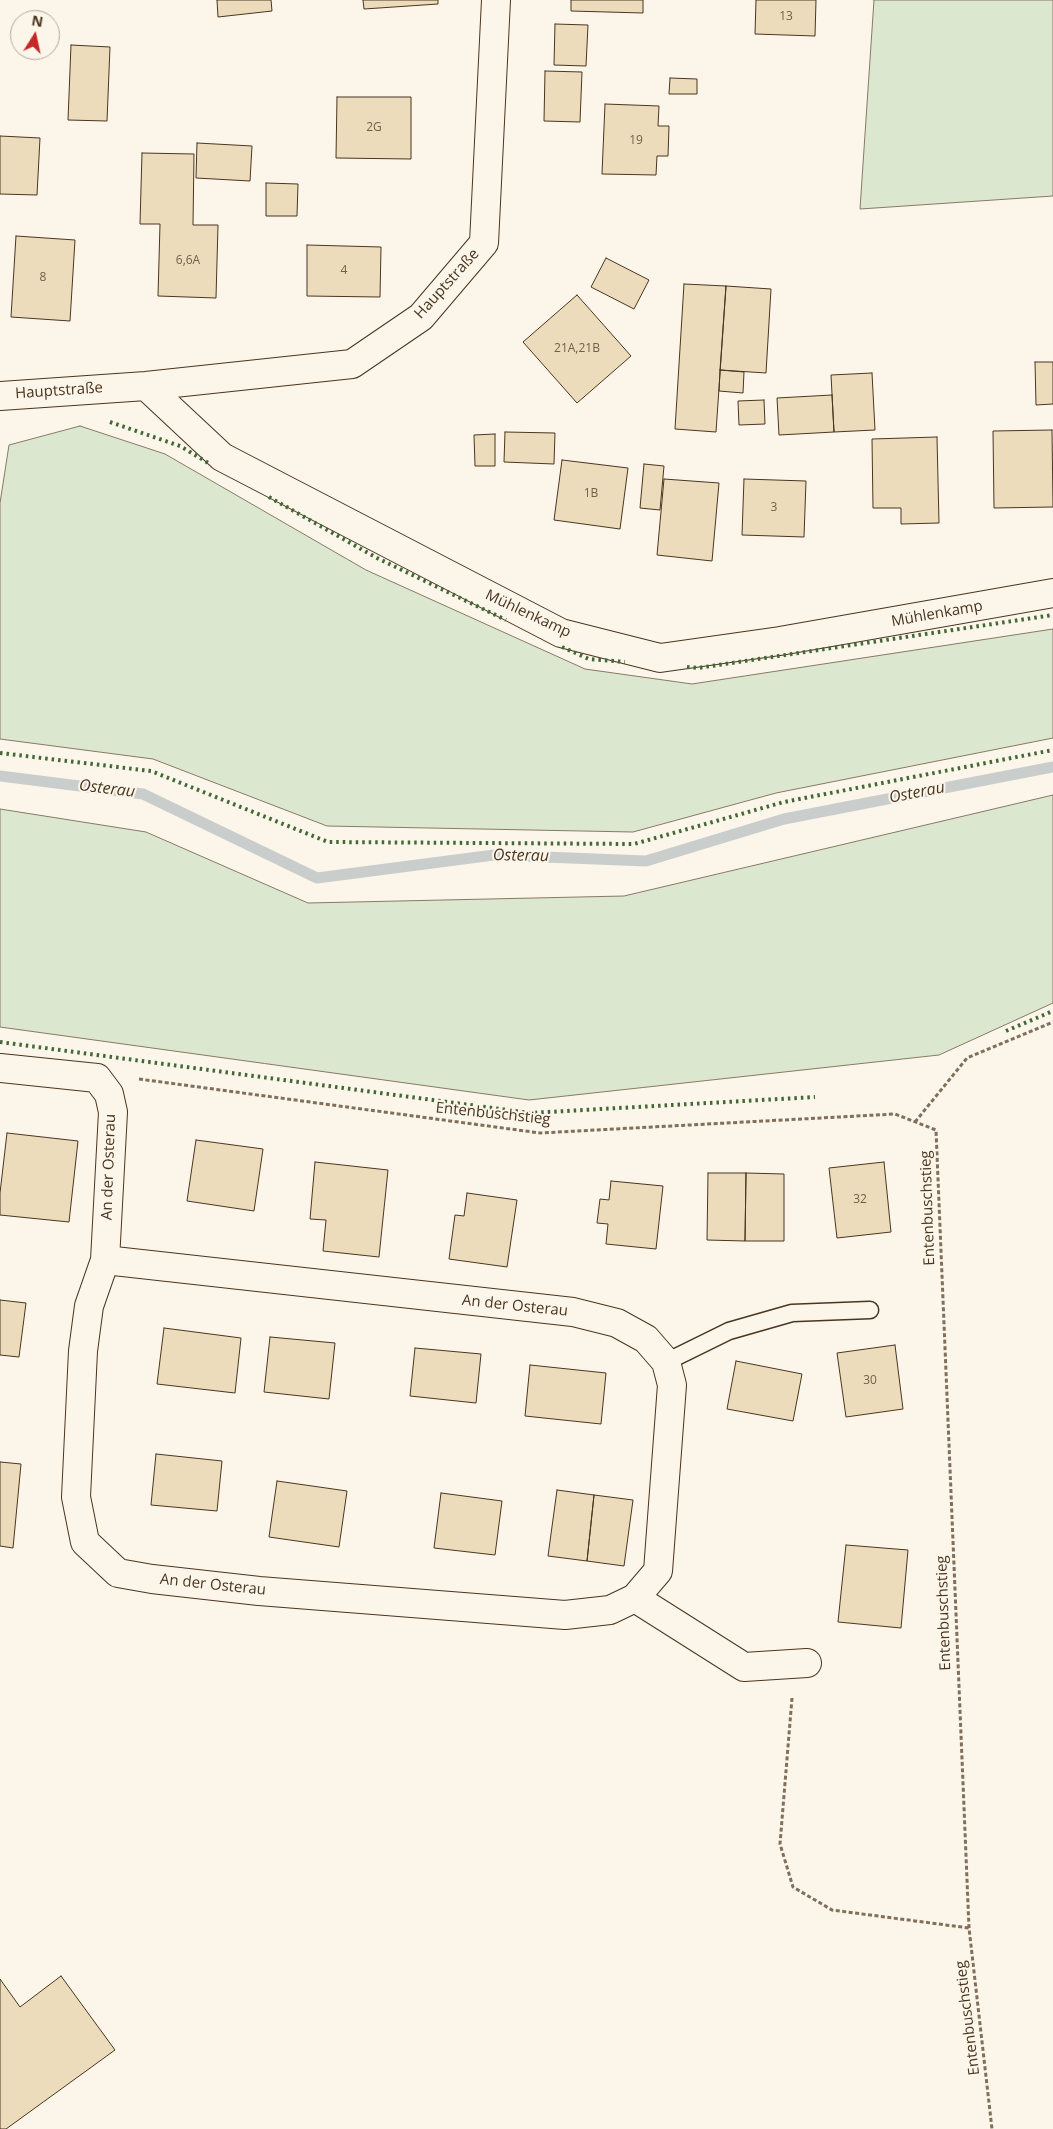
<!DOCTYPE html>
<html>
<head>
<meta charset="utf-8">
<style>
  body { margin:0 }
  #map { position:relative; width:1053px; height:2129px; overflow:hidden; background:#fbf6e9; font-family:"Open Sans",sans-serif }
  canvas { display:block }
  .north { position:absolute; left:10px; top:10px; width:50px; height:50px; box-sizing:border-box; background:#fbf6e9; border:1px solid #b4a999; border-radius:50%; rotate:10deg; font-size:14px; font-weight:700; line-height:20px; text-align:center; color:#4a3520 }
  .north::after { content:''; display:block; margin:auto; width:18px; height:22px; background:#c62828; clip-path:polygon(50% 0,100% 100%,50% 72%,0 100%) }
</style>
</head>
<body>
<div id="map">
<canvas width="1053" height="2129"></canvas>
<div class="north">N</div>
</div>
<script>
const ctx = document.querySelector('canvas').getContext('2d');
ctx.lineJoin = 'round';
function paint(path, color) {
  ctx.fillStyle = color;
  ctx.fill(path, 'evenodd');
}
function shape(rows) {
  const path = new Path2D();
  for (const r of rows) {
    path.moveTo(r[0], r[1]);
    for (let i = 2; i < r.length; i += 2) path.lineTo(r[i], r[i + 1]);
  }
  return path;
}
function stroke(path, color, width, dash) {
  ctx.strokeStyle = color;
  ctx.lineWidth = width;
  ctx.lineCap = dash ? 'butt' : 'round';
  ctx.setLineDash(dash || []);
  ctx.stroke(path);
}
function label(font, color, halo, rows, align = 'center') {
  ctx.font = font + ' "Open Sans",sans-serif';
  ctx.lineWidth = 4;
  ctx.setLineDash([]);
  ctx.textBaseline = 'middle';
  ctx.strokeStyle = halo;
  ctx.fillStyle = color;
  for (const [text, x, y, turn = 0] of rows) {
    ctx.save();
    ctx.translate(x, y);
    ctx.rotate((+turn || 0) * Math.PI / 180);
    ctx.textAlign = isNaN(turn) ? turn : align;
    if (halo) ctx.strokeText(text, 0, 0);
    ctx.fillText(text, 0, 0);
    ctx.restore();
  }
}
const green = shape([
  [874,0,1053,0,1053,196,860,209,874,0],
  [80,426,165,454,366,570,585,669,692,684,1053,629,1053,738,776,793,633,832,327,826,153,759,0,739,0,503,9,445,80,426],
  [1053,795,1053,1003,939,1055,529,1100,0,1027,0,809,146,832,308,903,624,896,1053,795]
]);
paint(green, '#dce7d0');
stroke(green, '#887966', 1);
stroke(shape([
  [0,776,143,794,317,878,494,855,646,861,784,819,1053,767]
]), '#c9cecd', 11);
const building = shape([
  [217,0,271,0,272,11,218,17,217,0],
  [363,0,438,0,438,4,364,9,363,0],
  [571,0,643,0,643,13,571,11,571,0],
  [756,0,816,0,815,36,755,34,756,0],
  [555,24,588,25,586,66,554,65,555,24],
  [71,45,110,47,107,121,68,120,71,45],
  [545,71,582,72,580,122,544,121,545,71],
  [670,78,697,79,697,94,669,94,670,78],
  [337,97,411,97,411,159,336,158,337,97],
  [605,104,659,106,658,126,669,126,668,156,657,156,656,175,602,174,605,104],
  [0,136,40,138,37,195,0,194,0,136],
  [197,143,252,146,250,181,196,178,197,143],
  [142,153,194,154,193,225,218,225,216,298,158,296,160,224,140,224,142,153],
  [266,183,298,184,297,216,266,216,266,183],
  [16,236,75,240,70,321,11,317,16,236],
  [307,245,381,247,380,297,307,296,307,245],
  [606,258,649,280,634,309,591,287,606,258],
  [684,284,726,286,716,432,675,429,684,284],
  [726,286,771,289,766,373,720,370,726,286],
  [577,295,631,356,577,403,523,342,577,295],
  [1035,362,1053,362,1053,404,1036,405,1035,362],
  [720,370,744,372,743,393,719,391,720,370],
  [872,373,875,430,834,432,831,375,872,373],
  [832,395,834,432,779,435,777,398,832,395],
  [764,400,765,424,739,425,738,401,764,400],
  [1052,430,1053,507,994,508,993,431,1052,430],
  [505,432,555,433,554,464,504,462,505,432],
  [495,434,495,466,475,466,474,435,495,434],
  [937,437,939,523,901,524,901,508,873,508,872,439,937,437],
  [562,460,628,468,620,529,554,520,562,460],
  [644,464,664,466,660,510,640,508,644,464],
  [664,479,719,483,712,561,657,555,664,479],
  [744,479,806,481,804,537,742,535,744,479],
  [7,1133,78,1141,69,1222,0,1215,0,1193,7,1133],
  [196,1140,263,1149,254,1211,187,1201,196,1140],
  [315,1162,388,1170,379,1257,323,1251,326,1220,310,1219,315,1162],
  [884,1162,891,1232,837,1238,829,1168,884,1162],
  [708,1173,746,1173,745,1241,707,1240,708,1173],
  [746,1173,784,1174,784,1241,745,1241,746,1173],
  [611,1181,663,1186,656,1249,606,1244,608,1224,597,1223,600,1199,609,1200,611,1181],
  [467,1193,517,1200,507,1267,449,1259,455,1215,464,1216,467,1193],
  [0,1300,26,1303,19,1357,0,1355,0,1300],
  [164,1328,241,1338,235,1393,157,1384,164,1328],
  [270,1337,335,1343,329,1399,264,1392,270,1337],
  [895,1345,903,1409,846,1417,837,1353,895,1345],
  [415,1348,481,1354,476,1403,410,1396,415,1348],
  [736,1361,802,1374,793,1421,727,1409,736,1361],
  [530,1365,606,1373,601,1424,525,1416,530,1365],
  [156,1454,222,1461,217,1511,151,1505,156,1454],
  [0,1462,21,1464,13,1548,0,1546,0,1462],
  [277,1481,347,1491,339,1547,269,1537,277,1481],
  [557,1490,594,1495,587,1561,548,1556,557,1490],
  [441,1493,502,1501,495,1555,434,1548,441,1493],
  [594,1495,633,1500,624,1566,587,1561,594,1495],
  [846,1545,908,1550,901,1628,838,1622,846,1545],
  [61,1976,115,2050,6,2129,0,2129,0,1979,20,2007,61,1976]
]);
paint(building, '#ecdcbc');
stroke(building, '#4a3520', 1);
const lane = shape([
  [666,1362,729,1331,792,1313,870,1310]
]);
const street = shape([
  [146,386,222,457,561,633,660,658,780,641,1053,593],
  [0,396,146,386,352,364,421,317,484,243,496,0],
  [0,1068,97,1078,109,1094,113,1112,105,1260,89,1306,83,1351,76,1497,85,1542,118,1573,152,1579,259,1591,565,1615,610,1610,635,1598,658,1571,672,1385,666,1362,646,1339,617,1323,573,1312,105,1260],
  [635,1598,744,1667,807,1663]
]);
stroke(lane, '#4a3520', 19);
stroke(street, '#4a3520', 30);
stroke(shape([
  [139,1079,540,1133,895,1114,936,1130,969,1928,992,2129],
  [915,1122,967,1058,1053,1022],
  [792,1698,780,1844,793,1887,832,1910,969,1928]
]), '#7f6f5c', 3, [4, 2.5]);
stroke(lane, '#fbf6e9', 16);
stroke(street, '#fbf6e9', 28);
stroke(shape([
  [110,422,180,446,210,464],
  [269,497,377,558,506,620],
  [562,647,589,659,625,662],
  [687,667,698,668,1053,615],
  [0,753,151,771,328,842,634,844,784,802,1053,750],
  [1006,1031,1053,1011],
  [0,1042,530,1113,815,1097]
]), '#436837', 4, [2.5, 4]);
label('12px', '#725f47', null, [
  ["13",786,17],
  ["2G",374,128],
  ["19",636,141],
  ["6,6A",188,261],
  ["4",344,271],
  ["8",43,278],
  ["21A,21B",577,349],
  ["1B",591,494],
  ["3",774,508],
  ["32",860,1200],
  ["30",870,1381]
]);
label('15px', '#4a3520', '#fbf6e9', [
  ["Hauptstraße",447,284,-48],
  ["Hauptstraße",59,391,-4],
  ["Mühlenkamp",528,614,25],
  ["Mühlenkamp",937,614,-10],
  ["Entenbuschstieg",493,1114,6],
  ["An der Osterau",109,1167,-88],
  ["Entenbuschstieg",928,1208,-92],
  ["An der Osterau",515,1306,6],
  ["An der Osterau",213,1585,6],
  ["Entenbuschstieg",944,1613,-92],
  ["Entenbuschstieg",968,2018,-97]
]);
label('italic 16px', '#4a3520', '#fbf6e9', [
  ["Osterau",107,789,7],
  ["Osterau",917,793,-11],
  ["Osterau",521,856,1]
]);
</script>
</body>
</html>
